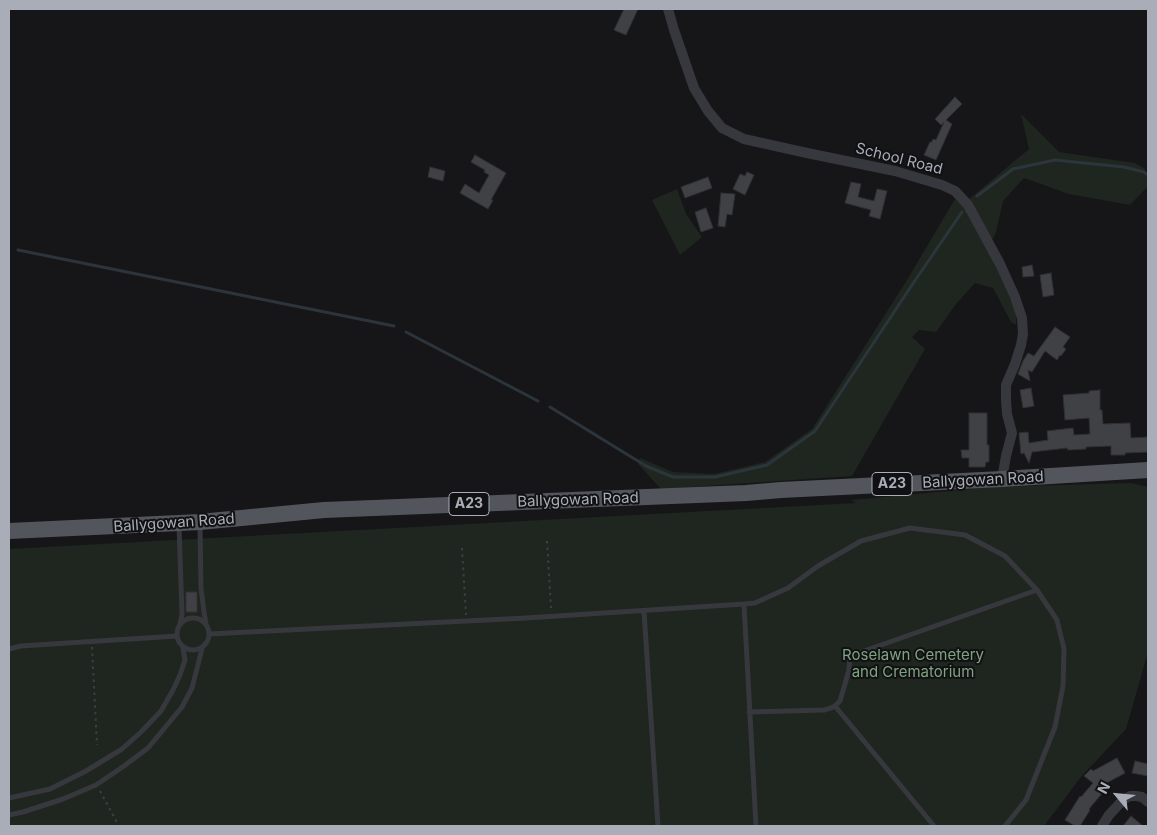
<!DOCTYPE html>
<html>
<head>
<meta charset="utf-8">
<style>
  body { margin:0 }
  #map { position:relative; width:1157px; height:835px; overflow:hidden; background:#161618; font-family:Inter,sans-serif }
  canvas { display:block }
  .frame { position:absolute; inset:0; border:10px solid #a8adb8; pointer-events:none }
  .north { position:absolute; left:1092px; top:770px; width:50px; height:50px; -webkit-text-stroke:4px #111113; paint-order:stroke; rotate:298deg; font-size:14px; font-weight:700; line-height:20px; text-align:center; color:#a8adb8 }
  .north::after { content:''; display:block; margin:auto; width:18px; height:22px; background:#a8adb8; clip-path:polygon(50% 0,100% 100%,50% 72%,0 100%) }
</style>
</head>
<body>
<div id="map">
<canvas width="1157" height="835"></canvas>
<div class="frame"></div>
<div class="north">N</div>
</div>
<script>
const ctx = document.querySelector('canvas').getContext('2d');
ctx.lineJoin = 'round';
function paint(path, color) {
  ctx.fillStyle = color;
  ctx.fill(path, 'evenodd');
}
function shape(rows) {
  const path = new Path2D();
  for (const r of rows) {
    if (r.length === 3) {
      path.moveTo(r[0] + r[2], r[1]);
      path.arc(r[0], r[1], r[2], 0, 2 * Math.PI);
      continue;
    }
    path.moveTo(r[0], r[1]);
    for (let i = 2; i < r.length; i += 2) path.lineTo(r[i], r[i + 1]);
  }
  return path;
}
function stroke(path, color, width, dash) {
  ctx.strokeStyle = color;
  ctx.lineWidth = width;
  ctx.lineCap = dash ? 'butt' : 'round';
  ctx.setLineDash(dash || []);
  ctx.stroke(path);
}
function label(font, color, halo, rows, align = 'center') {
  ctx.font = font + ' Inter,sans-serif';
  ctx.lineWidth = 4;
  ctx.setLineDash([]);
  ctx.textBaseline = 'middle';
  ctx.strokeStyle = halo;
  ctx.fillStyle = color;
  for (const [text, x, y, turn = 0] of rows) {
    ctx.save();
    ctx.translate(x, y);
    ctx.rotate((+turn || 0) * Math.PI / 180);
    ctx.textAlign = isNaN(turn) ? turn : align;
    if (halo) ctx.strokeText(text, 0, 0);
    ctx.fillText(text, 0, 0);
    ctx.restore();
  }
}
paint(shape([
  [1021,114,1059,152,1135,163,1144,168,1148,176,1148,186,1130,205,1069,194,1024,178,1003,201,996,232,994,237,986,245,1016,311,1016,325,1011,322,993,288,975,283,956,304,936,332,919,330,912,337,925,349,852,476,661,489,638,464,640,458,673,472,714,474,765,462,812,429,907,280,955,199,962,205,1029,149],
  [677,189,686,214,702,237,680,255,652,200],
  [1131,483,1148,487,1148,652,1126,729,1081,777,1044,826,9,826,9,549,856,503,851,500,993,487]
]), '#1e261f');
stroke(shape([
  [977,196,1013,169,1055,160,1124,167,1144,172,1148,175],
  [18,250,394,326],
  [406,332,538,401],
  [550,407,646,466,673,477,715,477,767,465,815,431,914,282,962,212]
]), '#2c353c', 3);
const building = shape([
  [624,9,638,9,626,35,614,30,624,9],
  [955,97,962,104,946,120,952,124,936,160,924,155,930,142,932,142,933,139,936,140,944,122,941,125,935,119,955,97],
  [475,155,506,173,491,200,493,200,488,209,460,193,465,184,479,193,489,175,484,172,485,170,471,162,475,155],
  [430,167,445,171,443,181,428,177,430,167],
  [747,172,754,175,745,195,733,189,740,174,745,176,747,172],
  [708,177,712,188,685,198,681,187,708,177],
  [851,182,861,184,858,197,874,201,877,189,887,191,880,219,869,216,871,210,845,203,851,182],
  [721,193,735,194,732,215,727,214,725,227,718,226,721,193],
  [706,208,713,228,701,232,695,212,706,208],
  [1032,265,1034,276,1023,277,1022,267,1032,265],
  [1051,273,1054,295,1043,297,1040,275,1051,273],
  [1055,327,1070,337,1063,347,1066,349,1061,356,1060,355,1057,360,1045,351,1032,372,1028,370,1030,381,1018,374,1023,361,1028,353,1034,356,1055,327],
  [1031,388,1034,406,1023,408,1020,390,1031,388],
  [1100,390,1100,410,1102,410,1103,424,1130,423,1131,438,1148,437,1148,452,1125,453,1125,455,1111,455,1111,446,1086,447,1086,449,1068,450,1067,448,1032,452,1029,463,1024,453,1021,454,1019,433,1028,432,1029,443,1048,440,1047,431,1073,428,1074,435,1090,434,1089,418,1065,420,1063,395,1089,393,1089,391,1100,390],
  [969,413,987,413,987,445,989,445,989,462,986,462,985,467,969,467,969,458,962,458,961,450,969,450,969,413],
  [186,592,197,592,197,612,186,612,186,592],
  [1117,758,1125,773,1099,787,1104,791,1089,809,1090,810,1080,826,1075,826,1065,820,1080,796,1081,797,1093,783,1084,776,1091,769,1093,771,1117,758],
  [1135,761,1148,764,1148,776,1132,773,1135,761],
  [1131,816,1143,826,1123,826,1131,816]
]);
paint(building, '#404145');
stroke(building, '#303034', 1);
stroke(shape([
  [547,541,551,608],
  [462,548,466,615],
  [92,647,97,745],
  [100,791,119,826]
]), '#3d3f44', 2, [2.5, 4]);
stroke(shape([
  [200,525,201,588,204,612,206,624],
  [179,526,182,614,180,624],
  [744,604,756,826],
  [644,611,658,826],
  [193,634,16],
  [209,634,526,618,744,604,755,603,788,588,818,566,861,541,910,528,965,535,1005,556,1037,590,1057,620,1064,649,1063,686,1055,727,1026,800,1005,826],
  [9,649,21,646,177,636],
  [835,706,934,826],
  [749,712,824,710,831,708,835,706,840,701,849,670,850,656,1037,590],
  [9,798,50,789,86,771,122,749,141,732,161,711,173,690,180,675,185,660,183,648],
  [9,815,23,812,63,799,96,785,124,766,148,748,182,707,192,688,202,649]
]), '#37383d', 5);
stroke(shape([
  [668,9,674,30,694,88,708,111,722,128,744,139,807,153,895,171,942,185,955,191,968,205,1000,264,1015,297,1022,318,1023,334,1021,345,1015,364,1006,385,1006,400,1007,414,1012,433,1006,456,1002,479],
  [1102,826,1109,815,1123,800,1130,796,1136,796,1142,797,1148,802]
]), '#37383d', 10);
stroke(shape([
  [9,531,200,522,324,510,746,493,781,490,1002,479,1148,470]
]), '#53555c', 16);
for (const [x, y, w] of [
  [892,484,40],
  [469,504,40]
]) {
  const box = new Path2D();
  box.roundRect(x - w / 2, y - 11.5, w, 23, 4);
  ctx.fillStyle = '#111113';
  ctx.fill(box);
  stroke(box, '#a8adb8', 1);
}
label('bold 14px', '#a8adb8', null, [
  ["A23",892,484],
  ["A23",469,504]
]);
label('15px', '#a8adb8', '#111113', [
  ["School Road",899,159,14],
  ["Ballygowan Road",983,480,-3],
  ["Ballygowan Road",578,500,-2],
  ["Ballygowan Road",174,523,-4]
]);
label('15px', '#7fa381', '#111113', [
  ["Roselawn Cemetery",913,655],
  ["and Crematorium",913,672]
]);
</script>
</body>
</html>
